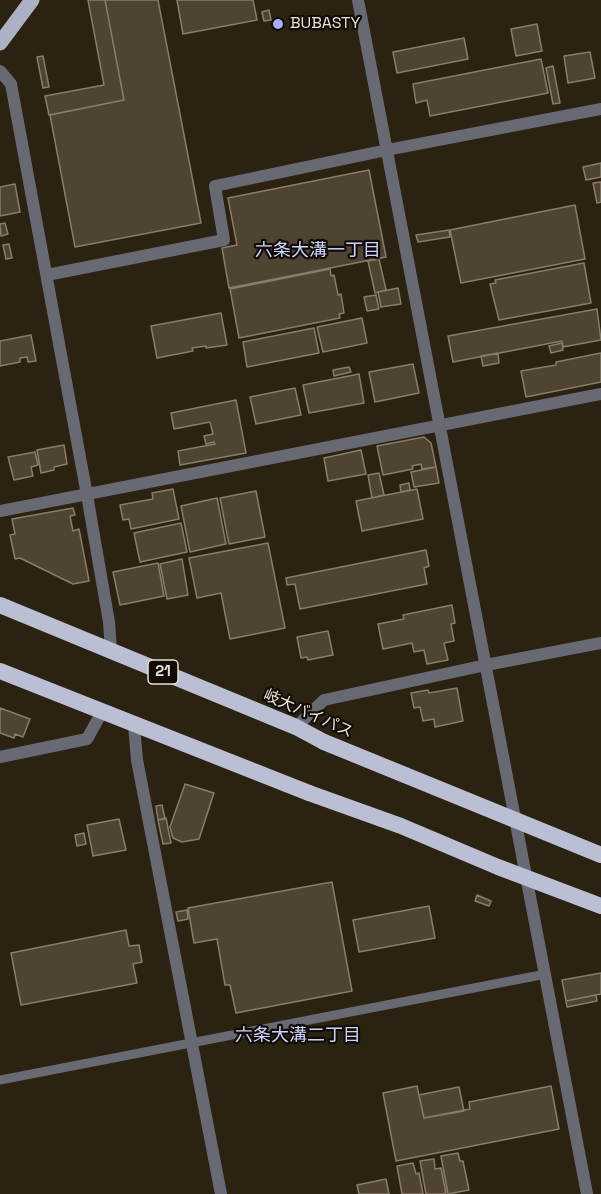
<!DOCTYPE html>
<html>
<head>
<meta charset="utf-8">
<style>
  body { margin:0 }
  canvas { display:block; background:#2c2211 }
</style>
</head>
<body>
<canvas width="601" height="1194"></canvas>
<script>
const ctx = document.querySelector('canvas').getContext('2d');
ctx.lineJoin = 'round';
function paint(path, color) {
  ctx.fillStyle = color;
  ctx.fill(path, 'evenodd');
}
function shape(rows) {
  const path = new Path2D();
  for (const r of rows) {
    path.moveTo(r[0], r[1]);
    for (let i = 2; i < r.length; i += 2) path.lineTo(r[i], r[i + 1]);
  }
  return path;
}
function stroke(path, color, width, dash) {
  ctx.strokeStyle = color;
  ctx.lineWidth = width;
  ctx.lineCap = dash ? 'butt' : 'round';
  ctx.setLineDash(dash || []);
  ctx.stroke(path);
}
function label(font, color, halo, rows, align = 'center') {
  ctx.font = font + ' "Space Grotesk","Noto Sans JP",sans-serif';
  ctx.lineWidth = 4.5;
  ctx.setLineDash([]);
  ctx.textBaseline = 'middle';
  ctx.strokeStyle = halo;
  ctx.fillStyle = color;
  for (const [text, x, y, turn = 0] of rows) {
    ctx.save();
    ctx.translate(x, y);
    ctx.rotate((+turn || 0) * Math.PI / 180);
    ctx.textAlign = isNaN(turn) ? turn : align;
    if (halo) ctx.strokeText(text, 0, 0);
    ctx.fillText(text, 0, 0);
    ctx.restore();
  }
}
const building = shape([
  [88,0,105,0,124,100,49,115,45,96,104,85,88,0],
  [105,0,158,0,201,223,75,247,50,115,124,100,105,0],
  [177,0,253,0,257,20,183,34,177,0],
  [269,10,271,20,264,21,262,12,269,10],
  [537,24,542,51,516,56,511,29,537,24],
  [464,38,468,59,397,73,393,52,464,38],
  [590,52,595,78,568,83,564,56,590,52],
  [43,56,49,87,43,88,37,57,43,56],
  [541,59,548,93,430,116,427,100,416,103,413,84,541,59],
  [553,66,560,103,553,104,546,68,553,66],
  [601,163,601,177,586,180,583,167,601,163],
  [369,170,386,257,229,288,222,248,237,245,228,198,369,170],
  [601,182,601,202,597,203,593,183,601,182],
  [15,184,20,212,0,216,0,187,15,184],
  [575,205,585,259,461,283,450,230,575,205],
  [5,223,8,234,1,236,0,224,5,223],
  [449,230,450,237,418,242,416,235,449,230],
  [9,244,12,258,6,259,3,245,9,244],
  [379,259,386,290,375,293,368,261,379,259],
  [584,263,591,303,499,320,490,284,496,283,495,280,584,263],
  [330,269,331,276,334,275,338,295,341,294,344,313,339,314,340,318,239,338,230,289,330,269],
  [398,288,401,304,381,307,378,292,398,288],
  [376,295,379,309,367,311,364,297,376,295],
  [597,309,601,340,563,347,562,341,453,362,448,336,597,309],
  [221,313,227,345,206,348,206,346,192,348,193,351,157,358,151,326,221,313],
  [362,318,367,343,323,352,317,327,362,318],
  [314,328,319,353,247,367,243,342,314,328],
  [31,335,36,361,28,362,27,357,20,358,20,362,0,366,0,341,31,335],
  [562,343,563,350,551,353,549,346,562,343],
  [498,353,499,363,483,366,481,356,498,353],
  [601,353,601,382,526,397,521,371,556,365,556,362,601,353],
  [413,364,419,393,375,402,369,372,413,364],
  [349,367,351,372,334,376,333,370,349,367],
  [359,374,364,403,309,413,303,385,359,374],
  [295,388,301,415,256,424,250,397,295,388],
  [236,400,246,453,180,465,178,451,215,444,214,442,206,444,204,436,213,434,210,422,174,429,171,413,236,400],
  [424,437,431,443,436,467,422,469,421,464,412,466,413,469,383,475,377,446,424,437],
  [64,445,67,464,54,467,54,470,41,473,37,450,64,445],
  [361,450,366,474,328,481,324,458,361,450],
  [35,452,38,465,31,467,33,476,14,480,8,457,35,452],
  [436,467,439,483,414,487,411,472,436,467],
  [379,473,384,495,372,498,368,475,379,473],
  [409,483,410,490,401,492,400,485,409,483],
  [173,489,179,519,131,529,129,519,123,520,120,505,153,499,152,493,173,489],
  [417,489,423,519,362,531,356,501,417,489],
  [256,491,265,537,229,544,220,498,256,491],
  [217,498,226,544,190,552,181,506,217,498],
  [73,508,75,515,70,516,73,531,79,529,89,581,73,584,20,558,15,559,10,535,15,534,12,519,73,508],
  [181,523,187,552,140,562,134,533,181,523],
  [268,543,285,628,230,639,221,593,197,598,189,558,268,543],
  [426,550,429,566,424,568,427,584,300,609,295,584,287,585,286,578,426,550],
  [182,559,188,595,167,599,160,564,182,559],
  [158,563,164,596,120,605,113,572,158,563],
  [452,605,455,623,451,624,454,641,444,643,448,660,427,664,424,650,414,652,412,643,383,649,378,624,404,619,403,615,452,605],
  [328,631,333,655,308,660,307,657,301,658,297,637,328,631],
  [457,688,463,721,435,727,434,719,423,721,420,707,414,708,411,693,428,690,429,693,457,688],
  [0,708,30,719,23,737,15,734,14,738,0,733,0,708],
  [185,784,214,793,199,839,182,842,173,838,170,827,185,784],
  [162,805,165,819,158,820,156,806,162,805],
  [166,818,171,843,163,844,158,820,166,818],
  [119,819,126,850,93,856,87,825,119,819],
  [84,833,86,844,77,846,75,835,84,833],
  [332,882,352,991,236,1013,230,985,225,985,217,939,194,943,188,908,332,882],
  [477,895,491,901,489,906,475,901,477,895],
  [429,906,435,938,359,952,353,920,429,906],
  [187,910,188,919,178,921,176,912,187,910],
  [126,930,129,946,139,945,142,962,133,964,137,983,21,1005,11,953,126,930],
  [601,973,601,994,566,1001,562,980,601,973],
  [596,995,597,1001,567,1007,566,1001,596,995],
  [417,1086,424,1118,470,1109,469,1102,551,1086,559,1129,396,1161,383,1093,417,1086],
  [459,1087,464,1111,424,1118,419,1095,459,1087],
  [458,1153,460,1161,463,1161,469,1190,448,1194,441,1156,458,1153],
  [434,1159,435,1169,441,1168,446,1193,443,1194,426,1194,420,1161,434,1159],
  [413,1163,416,1174,419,1173,423,1194,402,1194,397,1166,413,1163],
  [386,1179,389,1194,359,1194,357,1185,386,1179]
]);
paint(building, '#4f4432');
stroke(building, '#897c69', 1.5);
stroke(shape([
  [0,1080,546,974]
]), '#686a73', 9);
stroke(shape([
  [358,0,587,1194],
  [0,71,11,84,87,495,109,622,111,651],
  [47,275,224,240,215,186,387,150,601,109],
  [0,511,601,394],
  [134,725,137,760,221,1194],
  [296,727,324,700,486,665,601,643],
  [0,757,87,739,102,712]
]), '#686a73', 12);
stroke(shape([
  [0,43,32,0]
]), '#adb1c4', 15);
stroke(shape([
  [0,605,296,727,324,742],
  [0,671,309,793]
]), '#bbbfd4', 16);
stroke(shape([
  [324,742,601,855],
  [309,793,401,826,498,867,601,906]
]), '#bbbfd4', 16);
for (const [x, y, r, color] of [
  [278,24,6,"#a6b1fc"]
]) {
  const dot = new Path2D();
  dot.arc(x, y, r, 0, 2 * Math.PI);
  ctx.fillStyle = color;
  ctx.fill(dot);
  stroke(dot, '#110c06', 2);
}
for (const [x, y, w] of [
  [163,672,30]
]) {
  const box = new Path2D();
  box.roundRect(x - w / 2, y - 12, w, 24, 4.5);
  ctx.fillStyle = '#110c06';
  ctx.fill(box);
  stroke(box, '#e9e2d8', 1.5);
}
label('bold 15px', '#e9e2d8', null, [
  ["21",163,672]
]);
label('16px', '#e9e2d8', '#110c06', [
  ["BUBASTY",290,24]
], 'left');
label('16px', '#e9e2d8', '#110c06', [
  ["岐大バイパス",308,714,24]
]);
label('18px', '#cbd3fe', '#110c06', [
  ["六条大溝一丁目",318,251],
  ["六条大溝二丁目",298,1036]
]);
</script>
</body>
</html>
